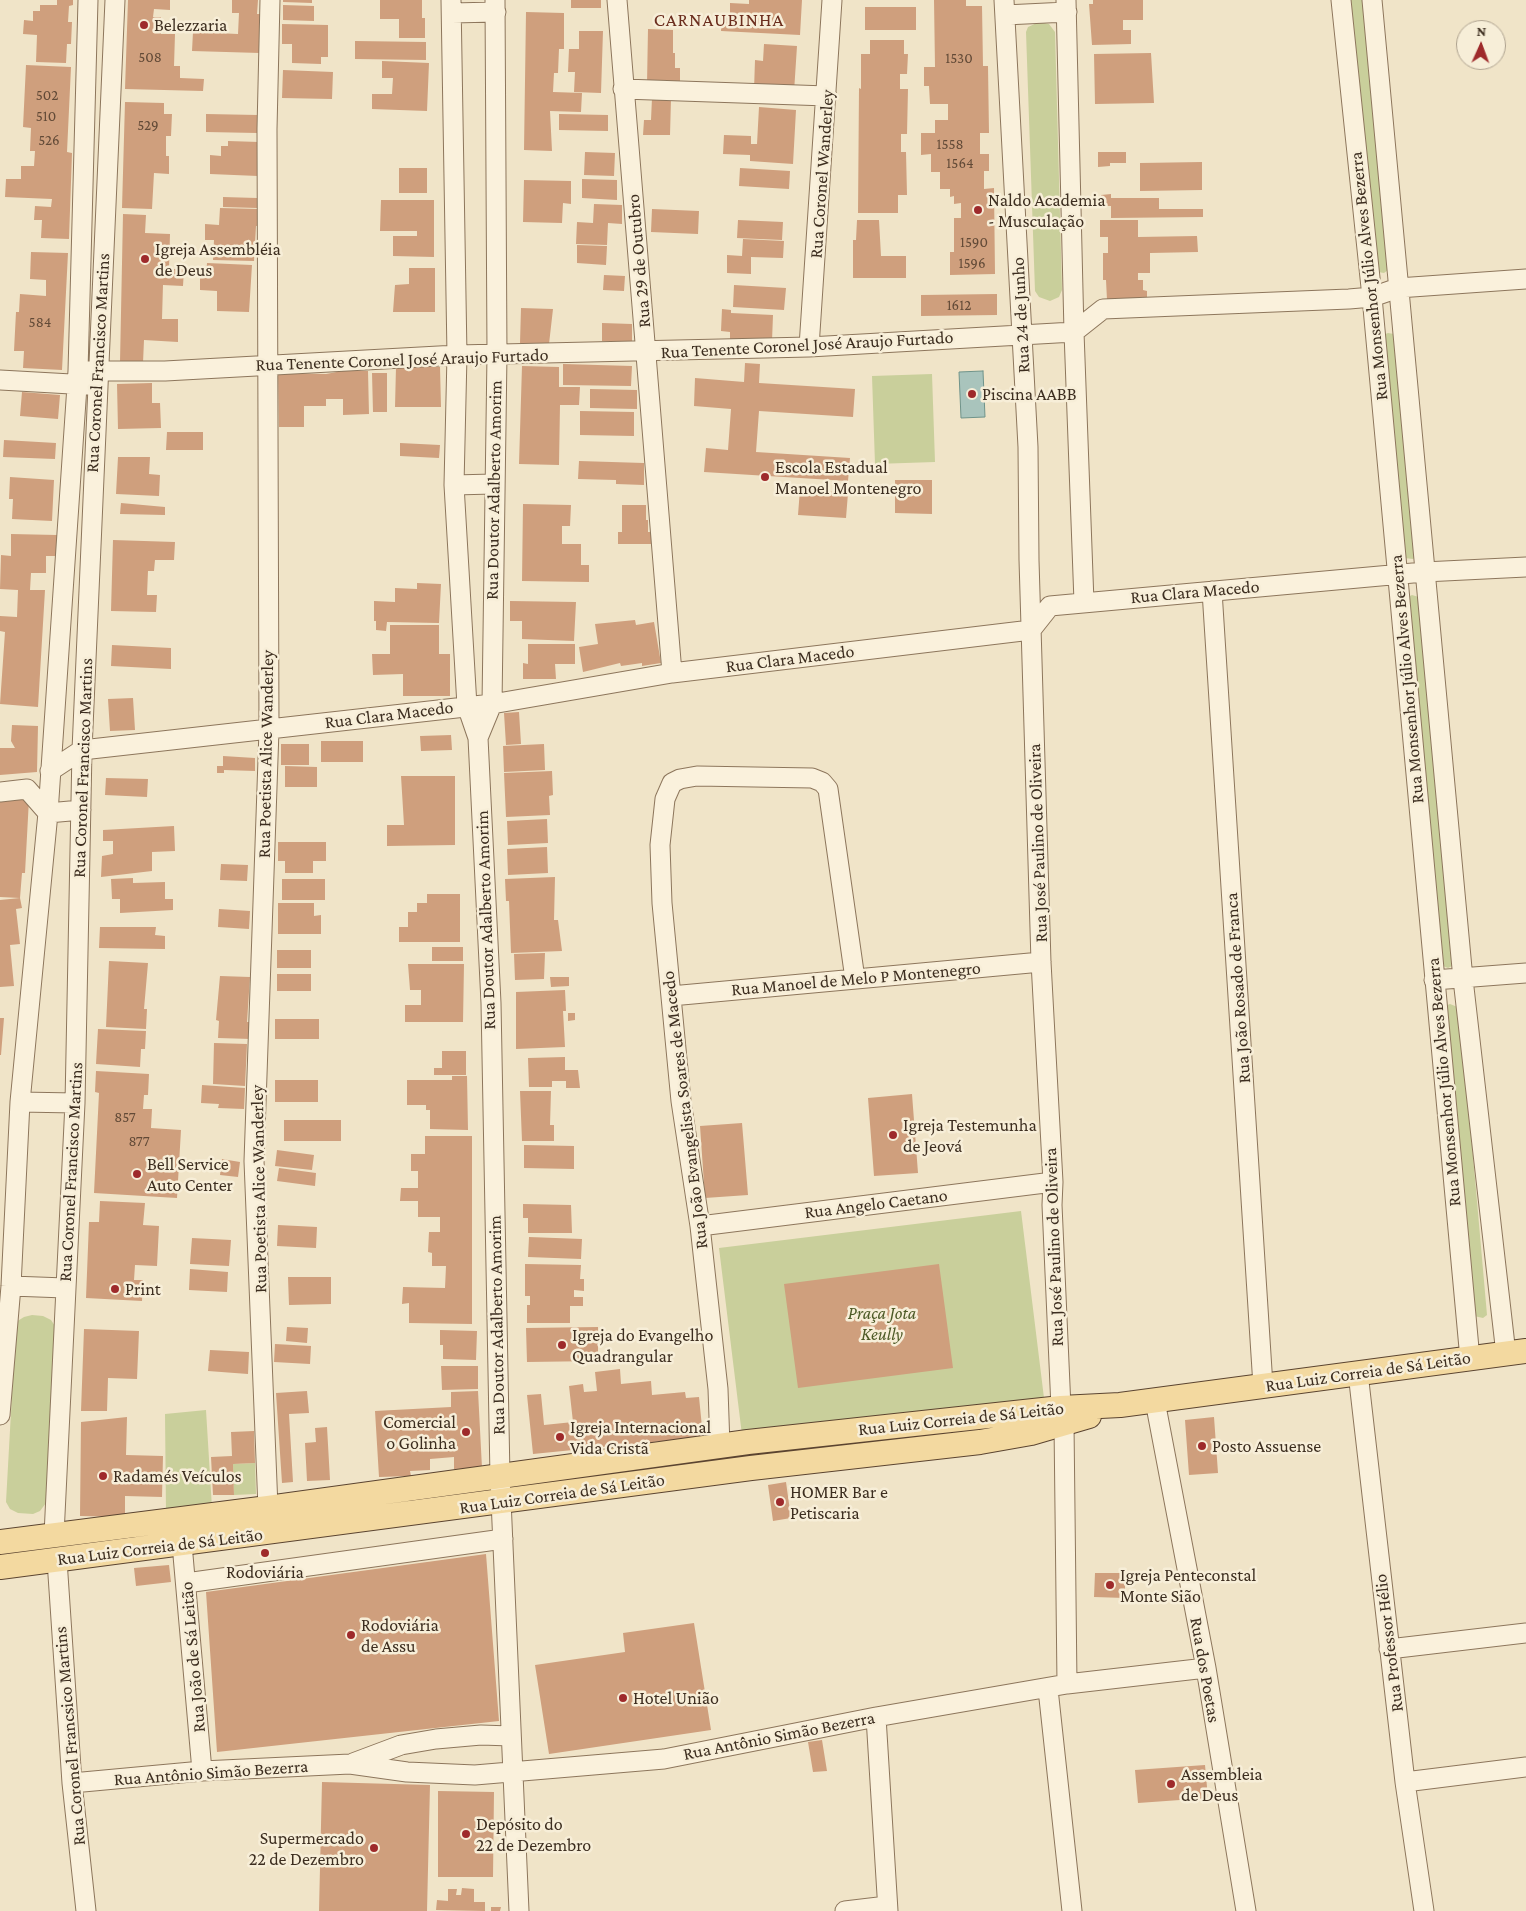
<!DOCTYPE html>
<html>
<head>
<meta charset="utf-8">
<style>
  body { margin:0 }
  #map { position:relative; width:1526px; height:1911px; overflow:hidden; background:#f0e4c8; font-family:"Crimson Pro",serif }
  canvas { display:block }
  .north { position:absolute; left:1456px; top:20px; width:50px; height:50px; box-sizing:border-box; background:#f7eed8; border:1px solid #ada18e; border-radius:50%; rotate:2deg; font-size:14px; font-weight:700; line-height:20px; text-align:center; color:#3d2e20 }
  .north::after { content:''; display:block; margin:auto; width:18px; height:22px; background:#9e2a2b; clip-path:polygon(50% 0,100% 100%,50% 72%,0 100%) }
</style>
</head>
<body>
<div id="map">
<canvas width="1526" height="1911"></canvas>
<div class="north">N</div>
</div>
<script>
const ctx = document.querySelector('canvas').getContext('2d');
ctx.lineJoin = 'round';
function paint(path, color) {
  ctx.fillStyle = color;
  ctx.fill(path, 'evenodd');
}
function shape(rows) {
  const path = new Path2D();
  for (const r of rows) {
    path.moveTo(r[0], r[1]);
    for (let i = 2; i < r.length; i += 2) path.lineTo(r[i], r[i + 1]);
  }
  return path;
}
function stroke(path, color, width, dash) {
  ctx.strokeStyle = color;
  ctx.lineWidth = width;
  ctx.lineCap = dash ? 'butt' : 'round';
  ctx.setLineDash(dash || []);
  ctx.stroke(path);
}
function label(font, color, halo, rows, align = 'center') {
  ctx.font = font + ' "Crimson Pro",serif';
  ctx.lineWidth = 5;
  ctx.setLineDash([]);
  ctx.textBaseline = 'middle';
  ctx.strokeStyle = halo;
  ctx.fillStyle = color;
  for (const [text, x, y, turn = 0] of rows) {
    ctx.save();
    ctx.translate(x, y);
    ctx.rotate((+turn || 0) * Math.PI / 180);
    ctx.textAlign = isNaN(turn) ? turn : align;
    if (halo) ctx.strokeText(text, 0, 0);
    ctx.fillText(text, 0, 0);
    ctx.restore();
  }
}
paint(shape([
  [1351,0,1365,0,1388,270,1384,273,1378,272,1364,151],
  [1039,22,1049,24,1055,32,1062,290,1059,297,1050,301,1039,297,1035,291,1026,32,1028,27],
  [1388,333,1394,334,1416,557,1413,559,1404,558,1383,335],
  [932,374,935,462,875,464,872,376],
  [1412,595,1422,598,1452,966,1448,968,1443,966,1408,597],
  [1450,1004,1460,1008,1487,1315,1483,1318,1474,1316,1445,1006],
  [1021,1211,1044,1398,742,1435,719,1248],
  [32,1315,43,1316,51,1320,55,1326,46,1503,40,1511,33,1514,18,1513,10,1509,6,1502,16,1322,24,1317],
  [206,1410,212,1508,166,1512,165,1414],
  [255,1463,256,1494,234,1495,233,1464]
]), '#c9cf9b');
const water = shape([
  [983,371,985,417,961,418,959,372,983,371]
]);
paint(water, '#a9c4bc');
stroke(water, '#6f938a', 1);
paint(shape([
  [57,0,73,0,73,5,69,6,68,22,72,22,71,44,67,44,66,63,36,62,37,35,23,34,24,20,33,21,33,11,40,11,40,5,57,5],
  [128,0,170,0,170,10,154,9,153,17,161,17,161,34,175,34,174,66,180,66,180,78,204,79,203,91,125,89],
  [232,0,258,0,257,14,261,14,260,53,192,51,193,32,238,34,239,13,232,13],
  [283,0,312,0,312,3,283,2],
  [380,0,422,0,422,18,425,18,425,38,399,38,399,19,380,19],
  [571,0,601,0,601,8,571,8],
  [749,0,802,0,800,35,721,31,722,15,730,15,730,3,749,4],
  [934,0,966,0,966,6,982,6,983,66,988,66,989,133,980,133,980,154,989,154,989,171,984,171,984,189,994,188,995,274,950,275,950,252,954,252,954,218,961,218,961,203,954,204,954,196,950,197,950,189,940,189,940,172,931,172,931,154,921,155,921,133,935,133,935,120,948,120,948,104,930,104,929,86,924,86,924,67,935,67],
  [1093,0,1143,0,1143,20,1123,20,1123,30,1131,30,1131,44,1092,45,1089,4,1093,4],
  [283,5,314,6,314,21,283,20],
  [865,7,916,7,916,30,865,30],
  [526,12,564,13,564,49,559,49,558,73,554,73,553,92,582,93,581,112,550,111,552,151,524,150],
  [282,24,328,25,328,57,321,57,321,64,292,63,292,44,282,44],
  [648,29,673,30,673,53,675,53,675,68,680,68,680,85,647,84],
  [579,31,603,31,601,93,574,92,575,72,568,72,569,49,579,49],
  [870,40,904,40,904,54,908,54,907,74,900,74,900,89,908,89,907,134,901,134,901,152,906,152,907,195,898,195,898,213,858,213,859,88,861,89,861,54,870,54],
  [355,41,426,42,426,60,355,59],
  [764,44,797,46,794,92,754,90,755,60,763,61],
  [1151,53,1154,103,1095,104,1094,54],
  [382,61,429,63,427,111,372,109,372,94,392,94,393,78,382,78],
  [26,65,71,67,67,152,72,153,69,239,41,238,42,220,34,220,35,206,51,207,52,199,5,197,6,179,21,179,21,166,34,166,35,151,30,151,31,128,23,127],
  [283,70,333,72,332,99,282,98],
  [652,98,671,99,670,135,643,135,644,120,651,120],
  [125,102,164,103,164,114,172,114,171,136,166,136,166,156,169,156,169,174,154,173,152,209,122,208],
  [759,107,796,110,793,164,750,161,750,155,723,154,724,135,751,136,751,144,757,144],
  [206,114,258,115,257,133,206,132],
  [559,114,608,115,608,131,559,130],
  [228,141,259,142,258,176,210,174,210,155,221,156,221,146,228,146],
  [585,152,615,153,614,176,584,175],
  [1098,152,1126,152,1126,163,1110,163,1110,166,1098,167],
  [1202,162,1202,190,1140,191,1140,163],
  [399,168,427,168,427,193,399,193],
  [740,168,790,171,789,189,739,186],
  [582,179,617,180,617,200,582,198],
  [524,180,571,181,571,204,563,203,562,223,523,222],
  [1111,194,1111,198,1159,198,1159,209,1203,209,1203,217,1111,218,1111,206,1101,206,1101,195],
  [223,197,257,198,257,208,223,207],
  [381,200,434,200,434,257,393,256,393,236,417,236,417,231,380,231],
  [594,204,622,205,622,224,608,223,607,245,576,244,577,222,593,223],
  [220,208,259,209,258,226,256,226,254,261,213,260,214,240,205,240,205,224,219,225],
  [652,209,699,211,698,234,651,232],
  [123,214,146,215,145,233,170,234,169,269,184,269,183,286,163,285,162,319,178,319,178,342,144,340,143,363,120,362],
  [738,220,783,222,782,240,737,238],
  [857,220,879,220,881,256,906,256,906,278,853,278,853,240,856,240],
  [1100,220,1138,220,1138,237,1197,236,1198,252,1150,253,1150,273,1138,273,1138,280,1143,280,1143,290,1147,291,1147,300,1107,300,1106,280,1103,280,1103,253,1108,253,1108,237,1100,237],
  [743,239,784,241,783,258,751,257,751,274,727,273,727,255,742,256],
  [577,245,607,246,606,265,577,263],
  [31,252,68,253,62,370,23,368,24,351,14,351,16,312,19,312,20,294,46,296,46,280,30,279],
  [207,263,252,265,249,312,217,311,217,291,200,290,200,277,206,278],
  [409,268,435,268,435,312,393,312,395,285,409,284],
  [604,275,625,276,624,291,603,290],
  [734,285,786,288,784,310,733,307],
  [997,294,997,315,921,316,921,295],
  [521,308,553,309,549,344,520,343],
  [722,309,731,310,731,313,773,315,772,341,730,339,730,332,721,331],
  [602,323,632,324,632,341,602,341],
  [745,363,760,364,759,383,855,389,853,417,759,411,756,452,850,458,848,481,704,472,706,448,728,450,731,409,694,406,695,378,744,382],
  [563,364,632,366,631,386,563,385],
  [522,366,559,367,559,387,580,387,579,405,560,405,559,465,519,464],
  [396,367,440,367,441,407,395,407],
  [342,371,368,371,369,414,343,415,343,399,326,399,326,406,304,406,304,427,279,427,278,373,326,374],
  [372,373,387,373,387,412,373,412],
  [152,383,152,403,160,403,161,428,118,429,117,384],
  [590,389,637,390,637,409,590,408],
  [22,392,60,395,58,419,20,416],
  [580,411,634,412,634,436,580,435],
  [167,432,203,432,203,450,166,450],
  [4,440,56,443,55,459,3,457],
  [400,443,440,445,439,458,400,456],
  [118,457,150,457,149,474,160,475,159,496,116,494],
  [579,461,644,463,644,485,616,484,616,480,578,479],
  [10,477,54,480,52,521,12,519,13,499,9,499],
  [895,480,932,480,932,514,895,513],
  [800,489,848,493,846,518,798,515],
  [121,503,165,507,165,515,120,514],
  [523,504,571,505,570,526,562,526,562,544,581,544,581,565,589,565,589,582,522,581],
  [622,505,646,505,646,520,648,520,648,532,651,532,652,544,618,544,618,532,622,532],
  [11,534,57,535,57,556,46,556,46,573,31,573,30,590,45,590,38,707,0,704,5,632,0,631,0,616,17,617,18,590,0,589,1,555,11,556],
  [113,540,175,542,174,560,155,560,154,571,148,571,147,595,157,595,156,612,111,611],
  [417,583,441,584,439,623,387,622,386,631,376,630,376,621,374,621,374,601,395,602,395,588,417,589],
  [510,601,576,602,574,641,522,639,522,621,510,621],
  [635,620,636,625,654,622,661,663,642,666,642,663,621,666,620,663,583,672,579,647,598,644,595,624],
  [390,625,439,625,439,654,450,654,450,696,403,696,403,674,373,675,372,654,390,654],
  [528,644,575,644,575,664,555,664,556,679,523,679,523,663,528,664],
  [112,645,171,648,171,669,111,666],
  [133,698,135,730,110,731,108,699],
  [519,712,521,744,506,745,504,713],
  [12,725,38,726,37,772,0,775,0,748,15,748,11,741],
  [451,735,452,750,421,751,420,736],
  [321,741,363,741,363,762,321,762],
  [281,744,309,744,309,765,281,765],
  [544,744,545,770,504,772,503,746],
  [223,756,255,758,255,771,224,770,224,773,217,773,217,766,223,766],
  [285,766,317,767,317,787,285,787],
  [552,771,553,795,549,796,550,815,506,817,504,773],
  [401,776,455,776,455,845,387,846,387,825,404,825],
  [106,778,148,779,147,797,105,795],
  [29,799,25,873,22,873,20,898,22,908,16,909,20,944,10,945,14,986,0,987,0,900,20,898,0,897,0,801],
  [547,819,548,843,508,845,507,821],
  [174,826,175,851,152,852,152,871,101,877,102,856,113,854,113,841,103,841,103,830],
  [278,842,326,842,326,861,313,861,313,873,285,873,285,861,278,861],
  [547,847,548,873,508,875,507,849],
  [221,864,248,865,247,881,220,880],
  [555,877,554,920,558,920,562,951,511,953,509,901,506,901,505,879],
  [133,878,133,883,165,882,165,899,173,899,173,910,120,913,120,899,112,899,111,879],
  [282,879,325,879,325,900,282,900],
  [427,894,460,894,460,942,399,942,399,927,408,927,408,912,417,912,417,903,427,903],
  [278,903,314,903,314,916,321,915,321,934,278,934],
  [219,909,250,911,249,929,218,927],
  [100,927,156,927,155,935,165,936,165,949,99,948],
  [432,947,463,947,463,961,432,961],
  [277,950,311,950,311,968,277,968],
  [545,953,544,979,515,980,514,954],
  [109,961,148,963,144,1009,147,1009,146,1029,106,1027],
  [408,964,464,964,463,1022,405,1022,405,1005,421,1005,421,990,410,990],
  [277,974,311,974,311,991,277,991],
  [220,976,250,977,247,1022,252,1022,251,1039,218,1038,219,1021,216,1020],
  [550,977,569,977,569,986,551,987],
  [565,990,566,1011,563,1011,565,1047,516,1049,516,992],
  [568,1013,575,1013,575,1020,568,1021],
  [0,1018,4,1018,1,1055,0,1055],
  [275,1019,319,1019,319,1039,275,1039],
  [98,1029,146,1031,145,1049,141,1049,140,1067,96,1064],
  [214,1043,247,1044,245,1086,213,1084],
  [442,1051,466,1051,466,1075,434,1075,434,1068,442,1068],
  [565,1057,565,1070,578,1070,580,1088,566,1088,566,1081,552,1081,552,1087,529,1087,528,1058],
  [96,1071,149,1074,148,1095,144,1095,143,1109,152,1109,151,1128,181,1130,177,1198,94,1193,99,1093,95,1092],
  [452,1076,467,1076,468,1130,430,1129,430,1110,426,1110,426,1105,407,1105,407,1080,452,1080],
  [275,1080,318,1080,318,1102,275,1102],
  [202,1085,245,1088,244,1109,218,1108,219,1104,201,1103],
  [520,1091,551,1091,550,1125,554,1125,554,1141,522,1141],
  [912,1094,918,1173,874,1176,868,1098],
  [284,1120,341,1120,341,1141,284,1141],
  [742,1123,748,1195,705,1198,700,1126],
  [425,1136,472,1136,472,1324,409,1323,409,1303,402,1304,403,1287,445,1288,446,1266,432,1266,432,1253,428,1252,429,1232,440,1232,440,1217,418,1217,418,1201,400,1201,401,1188,418,1188,418,1171,411,1171,411,1154,425,1154],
  [524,1145,574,1146,574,1169,524,1168],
  [277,1150,314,1155,312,1170,275,1166],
  [222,1159,240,1162,238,1177,220,1175],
  [279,1168,316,1173,315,1186,277,1181],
  [100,1201,145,1203,143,1225,159,1226,157,1266,135,1265,134,1280,143,1280,142,1301,86,1298,89,1222,99,1222],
  [523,1204,571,1205,572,1233,528,1233,528,1218,523,1218],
  [278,1225,317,1227,316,1248,277,1246],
  [529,1237,582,1239,581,1259,528,1257],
  [192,1238,231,1240,229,1266,190,1264],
  [525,1264,581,1265,580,1279,584,1279,584,1291,574,1290,574,1297,583,1297,583,1306,570,1306,570,1323,527,1323,527,1305,530,1305,530,1296,525,1296],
  [939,1264,953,1368,798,1388,784,1284],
  [190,1269,228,1272,227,1292,189,1290],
  [288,1277,331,1277,331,1304,289,1305],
  [287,1327,308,1328,307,1343,286,1341],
  [598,1327,598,1361,527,1362,526,1328],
  [84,1329,139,1331,137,1379,108,1378,107,1411,81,1411],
  [440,1330,477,1331,476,1360,443,1359,443,1345,440,1345],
  [275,1344,311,1346,310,1364,274,1362],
  [210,1350,249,1352,248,1374,208,1371],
  [441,1366,478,1366,478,1389,442,1390],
  [620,1369,621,1384,651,1381,652,1395,685,1392,686,1398,699,1397,703,1437,533,1454,527,1395,541,1394,544,1425,573,1422,569,1386,583,1384,584,1392,597,1391,595,1372],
  [307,1391,309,1413,289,1414,293,1482,282,1483,276,1393],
  [478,1391,482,1468,454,1469,454,1457,430,1459,430,1470,410,1471,411,1476,379,1477,375,1411,451,1407,451,1392],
  [127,1417,126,1455,163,1456,162,1497,125,1496,125,1517,80,1516,81,1422],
  [1214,1417,1218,1473,1189,1475,1185,1420],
  [327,1427,330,1480,307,1481,305,1443,316,1442,315,1428],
  [254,1431,255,1463,233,1464,234,1495,213,1495,211,1457,232,1456,231,1432],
  [786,1482,791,1518,773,1521,768,1485],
  [486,1554,499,1721,217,1752,206,1592],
  [169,1565,171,1582,136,1586,134,1568],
  [1095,1573,1125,1573,1125,1598,1094,1597],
  [694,1623,711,1730,549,1754,535,1665,625,1652,623,1633],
  [822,1740,827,1771,813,1772,808,1742],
  [1205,1765,1208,1798,1138,1803,1135,1770],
  [322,1782,430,1785,427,1911,319,1911],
  [438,1791,494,1792,493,1877,438,1877],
  [462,1888,474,1889,474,1902,485,1902,485,1911,436,1910,437,1900,448,1901,448,1889,457,1889,456,1895,461,1895],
  [491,1907,501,1907,500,1911,491,1911]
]), '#cf9f7d');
const minor = shape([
  [451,0,457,355,454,485,467,706,478,738,491,1003,500,1477,519,1911],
  [617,0,672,673],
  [1004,0,1028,447,1029,560,1041,962,1053,1182,1052,1205,1061,1408,1064,1424,1067,1684],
  [1066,0,1074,332,1084,602],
  [1341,0,1372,297,1470,1359],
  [1372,0,1463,979,1506,1354],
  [452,13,496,12],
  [1005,15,1067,12],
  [623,89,827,96],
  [809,347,832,0],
  [78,371,165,371,457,355,809,347,1074,332,1103,309,1349,299,1372,297,1398,288,1526,279],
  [0,380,89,385],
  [454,485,493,484],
  [1212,591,1263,1386],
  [478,738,492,704,497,354,495,0],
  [50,771,82,750,492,704,672,673,1031,630,1050,606,1424,572,1526,567],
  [0,792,27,789,48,813,81,810],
  [1434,980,1526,973],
  [671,996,1041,962],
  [20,1102,75,1103],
  [700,1226,1053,1182],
  [11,1286,65,1288],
  [1358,1373,1405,1782,1424,1911],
  [1155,1401,1206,1668,1246,1911],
  [0,1415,11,1286,20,1102,48,813,78,371,88,0],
  [720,1446,718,1389,700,1226,681,1101,662,903,660,845,665,799,672,783,680,779,697,776,812,778,822,782,828,789,855,979],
  [268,1508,254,1161,269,730,267,129,270,0],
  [54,1535,75,1103,82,750,115,0],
  [182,1544,202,1771],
  [57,1560,72,1783,86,1911],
  [186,1583,503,1539],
  [1389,1649,1526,1633],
  [1048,1689,1072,1911],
  [876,1717,888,1911],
  [353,1763,401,1745,436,1739,481,1735,511,1736],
  [1405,1782,1526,1767],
  [72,1783,202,1771,350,1764,407,1772,475,1775,664,1759,876,1717,1067,1684,1206,1668],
  [845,1911,887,1906]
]);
const major = shape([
  [0,1542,268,1508,748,1442,1061,1408,1120,1405,1526,1351],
  [0,1567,751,1468,980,1442,1031,1433,1089,1416]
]);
stroke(minor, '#8d765c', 21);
stroke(major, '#5b4430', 26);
stroke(minor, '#faf1dc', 19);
stroke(major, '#f3d9a0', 24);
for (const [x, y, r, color] of [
  [144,25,5,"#9e2a2b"],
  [978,210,5,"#9e2a2b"],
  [145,259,5,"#9e2a2b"],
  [972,394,5,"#9e2a2b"],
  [765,477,5,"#9e2a2b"],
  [893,1135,5,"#9e2a2b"],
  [137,1174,5,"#9e2a2b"],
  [115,1289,5,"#9e2a2b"],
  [562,1345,5,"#9e2a2b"],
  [466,1432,5,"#9e2a2b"],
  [560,1437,5,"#9e2a2b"],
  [1202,1446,5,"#9e2a2b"],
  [103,1476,5,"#9e2a2b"],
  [780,1502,5,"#9e2a2b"],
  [265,1553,5,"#9e2a2b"],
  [1110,1585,5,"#9e2a2b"],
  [351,1635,5,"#9e2a2b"],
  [623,1698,5,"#9e2a2b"],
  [1171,1784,5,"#9e2a2b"],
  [466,1834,5,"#9e2a2b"],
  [374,1848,5,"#9e2a2b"]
]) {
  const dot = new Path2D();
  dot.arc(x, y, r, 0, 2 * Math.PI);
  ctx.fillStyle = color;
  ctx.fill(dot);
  stroke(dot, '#f7eed8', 2);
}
label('15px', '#624a37', null, [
  ["508",150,57],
  ["1530",959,58],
  ["502",47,95],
  ["510",46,116],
  ["529",148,125],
  ["526",49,140],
  ["1558",950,144],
  ["1564",960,163],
  ["1590",974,242],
  ["1596",972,263],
  ["1612",959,305],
  ["584",40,322],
  ["857",125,1117],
  ["877",139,1141]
]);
label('18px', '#3d2e20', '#f7eed8', [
  ["Belezzaria",154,25],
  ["Naldo Academia",988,200],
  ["- Musculação",988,221],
  ["Igreja Assembléia",155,249],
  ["de Deus",155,270],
  ["Piscina AABB",982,394],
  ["Escola Estadual",775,467],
  ["Manoel Montenegro",775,488],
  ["Igreja Testemunha",903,1125],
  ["de Jeová",903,1146],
  ["Bell Service",147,1164],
  ["Auto Center",147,1185],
  ["Print",125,1289],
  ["Igreja do Evangelho",572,1335],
  ["Quadrangular",572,1356],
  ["Comercial",456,1422,"right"],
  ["o Golinha",456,1443,"right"],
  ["Igreja Internacional",570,1427],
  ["Vida Cristã",570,1448],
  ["Posto Assuense",1212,1446],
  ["Radamés Veículos",113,1476],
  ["HOMER Bar e",790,1492],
  ["Petiscaria",790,1513],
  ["Rodoviária",265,1572,"center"],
  ["Igreja Penteconstal",1120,1575],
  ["Monte Sião",1120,1596],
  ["Rodoviária",361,1625],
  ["de Assu",361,1646],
  ["Hotel União",633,1698],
  ["Assembleia",1181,1774],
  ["de Deus",1181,1795],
  ["Depósito do",476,1824],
  ["22 de Dezembro",476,1845],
  ["Supermercado",364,1838,"right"],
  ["22 de Dezembro",364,1859,"right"]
], 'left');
label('18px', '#3d2e20', '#f7eed8', [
  ["Rua Coronel Wanderley",822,174,-86],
  ["Rua 29 de Outubro",639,261,-95],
  ["Rua Monsenhor Júlio Alves Bezerra",1369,276,-96],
  ["Rua 24 de Junho",1021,315,-93],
  ["Rua Tenente Coronel José Araujo Furtado",807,345,-3],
  ["Rua Tenente Coronel José Araujo Furtado",402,360,-2],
  ["Rua Coronel Francisco Martins",98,363,-87],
  ["Rua Doutor Adalberto Amorim",494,490,-89],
  ["Rua Clara Macedo",1195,592,-5],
  ["Rua Clara Macedo",790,659,-7],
  ["Rua Monsenhor Júlio Alves Bezerra",1407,679,-95],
  ["Rua Clara Macedo",389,715,-7],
  ["Rua Poetista Alice Wanderley",266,754,-89],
  ["Rua Coronel Francisco Martins",83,768,-88],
  ["Rua José Paulino de Oliveira",1038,843,-92],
  ["Rua Doutor Adalberto Amorim",486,920,-92],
  ["Rua Manoel de Melo P Montenegro",856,979,-5],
  ["Rua João Rosado de Franca",1238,988,-94],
  ["Rua Monsenhor Júlio Alves Bezerra",1444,1082,-95],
  ["Rua João Evangelista Soares de Macedo",685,1110,-97],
  ["Rua Coronel Francisco Martins",71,1172,-87],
  ["Rua Poetista Alice Wanderley",259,1189,-91],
  ["Rua Angelo Caetano",876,1204,-7],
  ["Rua José Paulino de Oliveira",1054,1247,-92],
  ["Rua Doutor Adalberto Amorim",497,1325,-91],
  ["Rua Luiz Correia de Sá Leitão",1368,1372,-8],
  ["Rua Luiz Correia de Sá Leitão",961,1419,-6],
  ["Rua Luiz Correia de Sá Leitão",562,1494,-8],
  ["Rua Luiz Correia de Sá Leitão",160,1547,-7],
  ["Rua Professor Hélio",1389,1643,-97],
  ["Rua João de Sá Leitão",193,1657,-95],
  ["Rua dos Poetas",1205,1670,80],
  ["Rua Coronel Francsico Martins",70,1736,-95],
  ["Rua Antônio Simão Bezerra",779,1736,-11],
  ["Rua Antônio Simão Bezerra",211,1773,-4]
]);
label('italic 18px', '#4d5a26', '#f7eed8', [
  ["Praça Jota",882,1313],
  ["Keully",882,1334]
]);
ctx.letterSpacing = '1px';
label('19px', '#6b2e1e', '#f7eed8', [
  ["CARNAUBINHA",719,20]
]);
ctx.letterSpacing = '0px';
</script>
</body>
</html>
